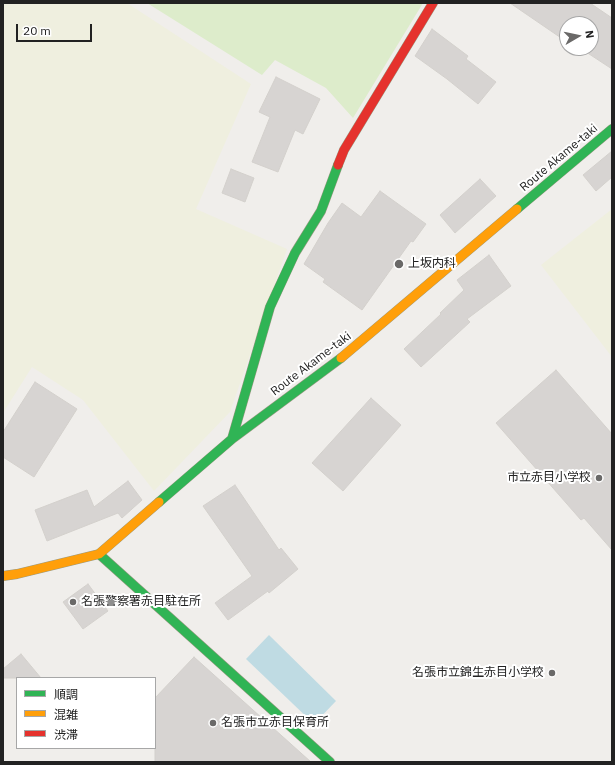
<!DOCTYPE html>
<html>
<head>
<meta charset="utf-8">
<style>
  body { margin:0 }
  #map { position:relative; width:615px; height:765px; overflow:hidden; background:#f0eeeb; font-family:"IBM Plex Sans","Noto Sans JP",sans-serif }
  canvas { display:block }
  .frame { position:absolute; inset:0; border:4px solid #222; pointer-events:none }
  .legend { position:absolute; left:16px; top:677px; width:140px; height:72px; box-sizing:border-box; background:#fff; border:1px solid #a7a7a7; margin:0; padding:5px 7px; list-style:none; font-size:12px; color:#222 }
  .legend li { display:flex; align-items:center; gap:8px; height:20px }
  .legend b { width:20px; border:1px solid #a7a7a7 }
  .north { position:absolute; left:559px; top:16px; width:40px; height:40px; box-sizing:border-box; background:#fff; border:1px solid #a7a7a7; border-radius:50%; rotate:81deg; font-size:11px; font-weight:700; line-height:16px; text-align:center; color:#222 }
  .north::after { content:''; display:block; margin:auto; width:14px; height:18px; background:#6a6968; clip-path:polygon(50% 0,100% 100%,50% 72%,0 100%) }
  .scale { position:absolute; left:16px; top:24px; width:76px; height:18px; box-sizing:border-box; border:2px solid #222; border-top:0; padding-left:5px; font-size:12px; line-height:14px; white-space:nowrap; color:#222; -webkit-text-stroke:3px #fff; paint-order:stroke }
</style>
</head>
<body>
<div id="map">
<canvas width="615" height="765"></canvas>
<div class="frame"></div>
<ul class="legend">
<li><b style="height:5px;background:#30b455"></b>順調</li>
<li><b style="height:5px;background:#ff9f0a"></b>混雑</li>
<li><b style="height:5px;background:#e5322d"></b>渋滞</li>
</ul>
<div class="north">N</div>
<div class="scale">20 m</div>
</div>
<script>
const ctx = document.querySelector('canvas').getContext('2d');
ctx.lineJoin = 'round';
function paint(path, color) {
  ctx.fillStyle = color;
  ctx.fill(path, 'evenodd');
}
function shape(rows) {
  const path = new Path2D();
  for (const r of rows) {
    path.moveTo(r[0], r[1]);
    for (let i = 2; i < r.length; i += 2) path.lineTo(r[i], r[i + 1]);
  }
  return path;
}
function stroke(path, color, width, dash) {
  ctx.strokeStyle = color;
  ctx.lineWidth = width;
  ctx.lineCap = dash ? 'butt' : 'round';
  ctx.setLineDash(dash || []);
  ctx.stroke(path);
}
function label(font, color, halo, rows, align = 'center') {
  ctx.font = font + ' "IBM Plex Sans","Noto Sans JP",sans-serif';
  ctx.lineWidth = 4;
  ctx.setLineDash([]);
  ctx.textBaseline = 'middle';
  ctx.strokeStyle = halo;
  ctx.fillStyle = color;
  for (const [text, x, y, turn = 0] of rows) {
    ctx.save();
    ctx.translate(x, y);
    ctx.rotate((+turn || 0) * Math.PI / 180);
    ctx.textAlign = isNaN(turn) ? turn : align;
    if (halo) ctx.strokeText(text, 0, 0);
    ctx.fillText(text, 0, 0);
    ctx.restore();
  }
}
paint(shape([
  [3,3,127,3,251,84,196,209,287,249,230,412,154,491,83,400,32,367,3,413],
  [612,209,612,357,541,265]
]), '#efefdf');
paint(shape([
  [147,3,423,3,353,118,326,88,275,60,262,75]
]), '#ddeccb');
paint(shape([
  [269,635,336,701,314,724,246,659]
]), '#bfdbe3');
const building = shape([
  [510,3,590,3,612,18,612,69,580,48,591,48,591,24,567,24,567,42,510,3],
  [432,29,468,56,466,59,496,82,478,104,447,79,415,56,432,29],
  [276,77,320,99,303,134,295,130,278,172,252,162,270,117,259,112,276,77],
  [612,151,612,177,596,191,583,175,612,151],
  [231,169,254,178,245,202,222,193,231,169],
  [480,179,496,196,455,233,440,215,480,179],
  [380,191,426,224,413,242,411,241,362,310,323,282,325,279,304,264,328,223,342,203,361,217,380,191],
  [489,255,511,286,467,319,470,322,421,367,404,349,441,314,440,313,464,290,457,280,489,255],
  [556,370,612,434,612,550,584,518,581,520,496,423,556,370],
  [35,382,77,409,34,477,3,457,3,432,35,382],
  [371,398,401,425,343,491,312,463,371,398],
  [128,481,142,500,122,518,118,513,47,541,35,510,87,490,94,507,128,481],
  [235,485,279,550,281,548,298,569,269,593,268,591,228,620,215,603,252,576,203,506,235,485],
  [88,584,108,611,83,629,63,602,88,584],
  [21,654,41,678,3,678,3,669,21,654],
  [194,657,311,762,155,762,155,698,194,657]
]);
paint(building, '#d7d4d2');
stroke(building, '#d3d0cc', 1);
const fast = shape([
  [517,209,612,129],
  [232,439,270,307,295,253,321,211,338,165],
  [159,502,232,439,341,358],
  [99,554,330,762]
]);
const slow = shape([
  [341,358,517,209],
  [3,576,17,574,99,554,159,502]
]);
const jam = shape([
  [338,165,344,150,433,3]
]);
stroke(fast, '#999a82', 10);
stroke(slow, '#999a82', 10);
stroke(jam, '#999a82', 10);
stroke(fast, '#30b455', 9);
stroke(slow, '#ff9f0a', 9);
stroke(jam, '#e5322d', 9);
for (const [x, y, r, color] of [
  [399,264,5,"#6a6968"],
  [599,478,4,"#6a6968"],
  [73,602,4,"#6a6968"],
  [552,673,4,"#6a6968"],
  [213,723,4,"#6a6968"]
]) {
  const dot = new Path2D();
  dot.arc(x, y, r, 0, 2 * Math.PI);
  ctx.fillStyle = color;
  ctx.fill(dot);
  stroke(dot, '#fff', 1.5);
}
label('12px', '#222', '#fff', [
  ["Route Akame-taki",559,158,-40],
  ["Route Akame-taki",311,364,-37]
]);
label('12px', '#222', '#fff', [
  ["上坂内科",408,264],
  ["市立赤目小学校",591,478,"right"],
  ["名張警察署赤目駐在所",81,602],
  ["名張市立錦生赤目小学校",544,673,"right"],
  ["名張市立赤目保育所",221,723]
], 'left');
</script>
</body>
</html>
